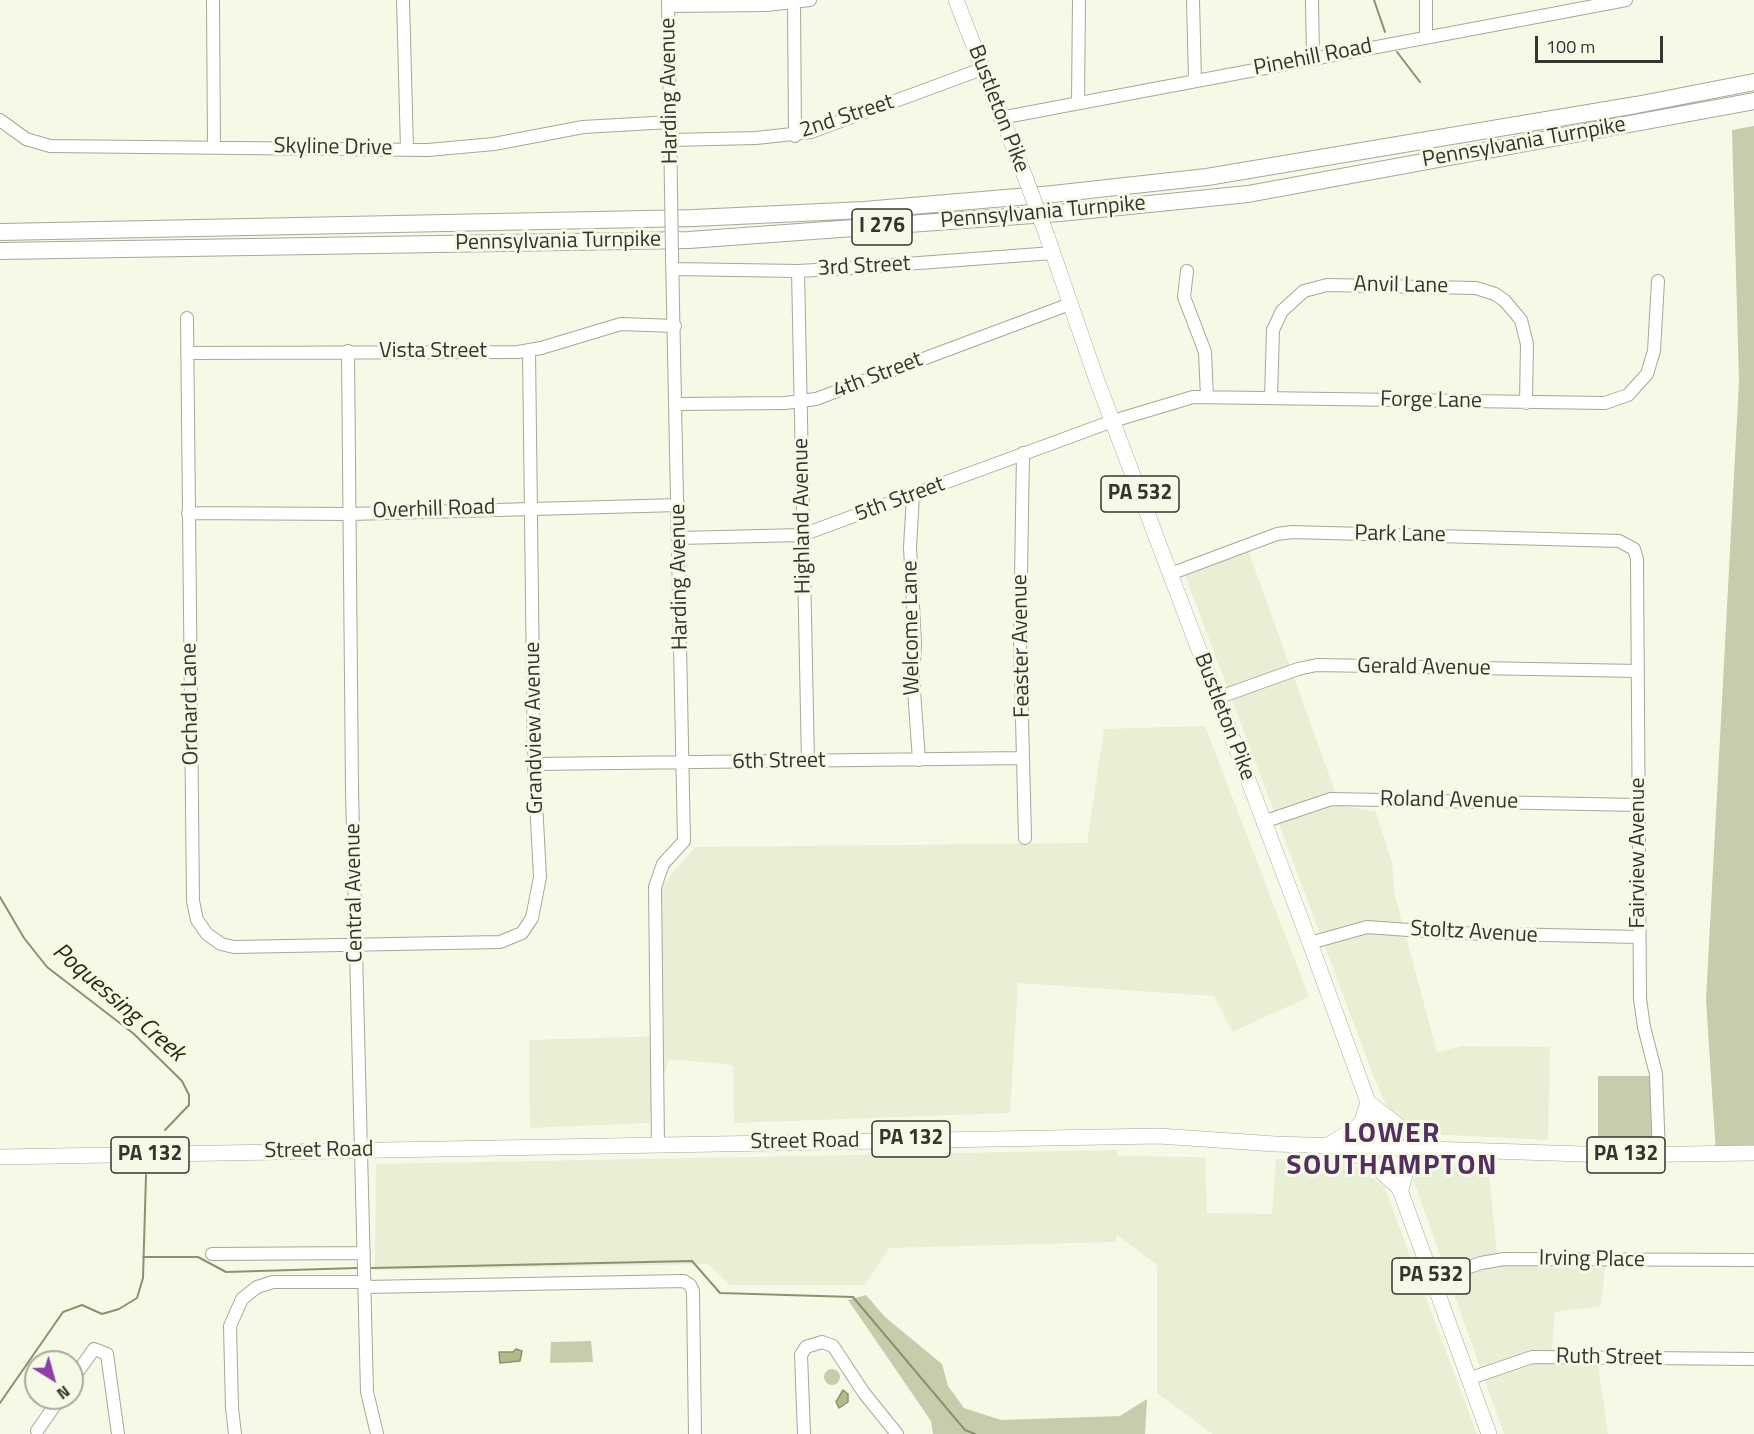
<!DOCTYPE html>
<html>
<head>
<meta charset="utf-8">
<style>
  body { margin:0 }
  #map { position:relative; width:1754px; height:1434px; overflow:hidden; background:#f5fae7; font-family:"Titillium Web",sans-serif }
  canvas { display:block }
  .north { position:absolute; left:24px; top:1350px; width:60px; height:60px; box-sizing:border-box; background:#f5fae7; border:2px solid #a7ab9d; border-radius:50%; rotate:143deg; font-size:16px; font-weight:700; line-height:24px; text-align:center; color:#33352e }
  .north::after { content:''; display:block; margin:auto; width:21px; height:27px; background:#913eac; clip-path:polygon(50% 0,100% 100%,50% 72%,0 100%) }
  .scale { position:absolute; left:1535px; top:36px; width:128px; height:27px; box-sizing:border-box; border:3px solid #33352e; border-top:0; padding-left:8px; font-size:18px; line-height:21px; white-space:nowrap; color:#33352e; -webkit-text-stroke:4px #f5fae7; paint-order:stroke }
</style>
</head>
<body>
<div id="map">
<canvas width="1754" height="1434"></canvas>
<div class="north">N</div>
<div class="scale">100 m</div>
</div>
<script>
const ctx = document.querySelector('canvas').getContext('2d');
ctx.lineJoin = 'round';
function paint(path, color) {
  ctx.fillStyle = color;
  ctx.fill(path, 'evenodd');
}
function shape(rows) {
  const path = new Path2D();
  for (const r of rows) {
    if (r.length === 3) {
      path.moveTo(r[0] + r[2], r[1]);
      path.arc(r[0], r[1], r[2], 0, 2 * Math.PI);
      continue;
    }
    path.moveTo(r[0], r[1]);
    for (let i = 2; i < r.length; i += 2) path.lineTo(r[i], r[i + 1]);
  }
  return path;
}
function stroke(path, color, width, dash) {
  ctx.strokeStyle = color;
  ctx.lineWidth = width;
  ctx.lineCap = dash ? 'butt' : 'round';
  ctx.setLineDash(dash || []);
  ctx.stroke(path);
}
function label(font, color, halo, rows, align = 'center') {
  ctx.font = font + ' "Titillium Web",sans-serif';
  ctx.lineWidth = 6;
  ctx.setLineDash([]);
  ctx.textBaseline = 'middle';
  ctx.strokeStyle = halo;
  ctx.fillStyle = color;
  for (const [text, x, y, turn = 0] of rows) {
    ctx.save();
    ctx.translate(x, y);
    ctx.rotate((+turn || 0) * Math.PI / 180);
    ctx.textAlign = isNaN(turn) ? turn : align;
    if (halo) ctx.strokeText(text, 0, 0);
    ctx.fillText(text, 0, 0);
    ctx.restore();
  }
}
paint(shape([
  [1248,550,1340,805,1376,812,1392,863,1395,896,1437,1052,1462,1046,1550,1047,1548,1140,1427,1134,1409,1129,1386,1105,1372,1072,1185,575],
  [1205,726,1309,997,1232,1032,1214,996,1018,983,1010,1113,734,1123,733,1065,669,1059,649,1123,530,1128,529,1040,664,1036,661,887,695,847,1087,843,1104,729],
  [1117,1150,1117,1156,1205,1157,1207,1213,1272,1214,1276,1159,1348,1161,1384,1186,1477,1434,1213,1434,1157,1393,1157,1265,1117,1235,1116,1242,889,1248,865,1285,730,1285,708,1264,375,1270,376,1164],
  [1429,1163,1488,1166,1497,1253,1605,1267,1601,1306,1555,1312,1552,1349,1598,1364,1608,1434,1504,1434,1413,1179]
]), '#e9efd5');
paint(shape([
  [1754,126,1754,1154,1716,1154,1706,1000,1739,382,1732,130],
  [1598,1076,1651,1076,1652,1140,1598,1140],
  [866,1295,885,1317,942,1364,948,1386,964,1408,1001,1420,1120,1416,1147,1399,1145,1434,933,1434,931,1421,848,1300],
  [591,1341,593,1362,550,1363,551,1342],
  [832,1377,8]
]), '#c6cdac');
const water = shape([
  [516,1349,522,1351,520,1361,500,1363,499,1352,513,1352,516,1349],
  [843,1390,848,1394,848,1402,839,1408,836,1402,843,1390]
]);
paint(water, '#b1bb8a');
stroke(water, '#8b936e', 1.5);
stroke(shape([
  [1374,0,1385,32],
  [1397,52,1420,82],
  [0,897,24,938,47,967,134,1034,182,1081,189,1095,189,1105,165,1130],
  [143,1257,198,1257,226,1272,357,1268],
  [371,1268,692,1261,720,1293,853,1297,965,1430,975,1434],
  [0,1403,63,1312,82,1305,102,1314,119,1309,137,1298,143,1278,146,1175]
]), '#8b936e', 2);
const minor = shape([
  [213,0,214,147],
  [403,0,407,149],
  [668,0,671,191],
  [1193,0,1195,81],
  [1312,0,1313,58],
  [1426,0,1426,37],
  [794,3,795,136],
  [669,6,767,5,810,0],
  [1078,102,1079,0],
  [1000,118,1626,0],
  [0,120,26,139,50,146,428,150,494,144,583,127,671,122],
  [671,140,756,138,811,132,982,69],
  [674,269,798,271,852,268,1053,253],
  [798,271,808,762],
  [1187,271,1184,297,1205,352,1207,397],
  [187,318,193,901,197,920,207,934,221,944,234,947,500,942,522,933,532,918,540,877,534,764,529,351],
  [348,351,352,790,367,1392,377,1434],
  [187,353,518,352,541,348,621,324,675,326],
  [1271,398,1273,330,1282,311,1304,291,1327,285,1476,288,1495,294,1505,301,1521,320,1527,344,1526,403],
  [677,404,785,403,816,399,1070,304],
  [1023,453,1020,639,1025,838],
  [913,495,910,547,915,644,913,677,919,760],
  [188,513,350,514,679,505],
  [679,538,802,535,1113,421,1193,397,1605,403,1628,395,1647,374,1654,351,1658,281],
  [1170,574,1277,534,1292,532,1619,541,1634,549,1637,559,1640,999,1644,1027,1656,1074,1659,1155],
  [1217,698,1298,669,1317,665,1638,671],
  [534,764,1023,758],
  [1263,822,1331,799,1638,805],
  [1310,943,1367,927,1451,933,1639,937],
  [658,1145,655,887,663,864,684,841,672,255],
  [212,1254,364,1253],
  [1432,1280,1481,1263,1504,1259,1754,1260],
  [365,1287,684,1281,690,1285,693,1291,695,1434],
  [1468,1379,1532,1357,1754,1359],
  [72,1380,94,1349,107,1354,118,1434],
  [37,1431,60,1398],
  [235,1434,232,1408,230,1326,242,1299,257,1287,273,1282,365,1282],
  [804,1434,801,1355,806,1347,822,1342,833,1346,864,1393,897,1434]
]);
const major = shape([
  [956,0,1027,182],
  [1047,236,1096,378,1310,943,1489,1434],
  [1328,1145,1356,1128,1362,1121,1368,1102,1405,1131,1432,1146],
  [1343,1149,1368,1160,1397,1186],
  [0,1157,1159,1136,1275,1144,1613,1155,1754,1153],
  [1401,1190,1407,1167,1435,1149]
]);
const highway = shape([
  [0,232,694,218,864,210,1053,194,1207,177,1636,105,1754,82],
  [0,251,689,240,1060,213,1248,194,1754,101]
]);
stroke(minor, '#a5a998', 14);
stroke(major, '#a5a998', 16);
stroke(highway, '#a5a998', 18);
stroke(minor, '#fff', 12);
stroke(major, '#fff', 15);
stroke(highway, '#fff', 16);
const minorBridge = shape([
  [671,191,672,255]
]);
const majorBridge = shape([
  [1027,182,1047,236]
]);
stroke(minorBridge, '#a5a998', 14, []);
stroke(majorBridge, '#a5a998', 16, []);
stroke(minorBridge, '#fff', 12);
stroke(majorBridge, '#fff', 15);
for (const [x, y, w] of [
  [882,227,60],
  [1140,494,78],
  [911,1139,78],
  [150,1155,78],
  [1626,1155,78],
  [1431,1276,78]
]) {
  const box = new Path2D();
  box.roundRect(x - w / 2, y - 18, w, 36, 4.5);
  ctx.fillStyle = '#f5fae7';
  ctx.fill(box);
  stroke(box, '#33352e', 1.5);
}
label('bold 21px', '#33352e', null, [
  ["I 276",882,227],
  ["PA 532",1140,494],
  ["PA 132",911,1139],
  ["PA 132",150,1155],
  ["PA 132",1626,1155],
  ["PA 532",1431,1276]
]);
label('22px', '#33352e', '#f5fae7', [
  ["Pinehill Road",1313,58,-11],
  ["Harding Avenue",670,91,-91],
  ["Bustleton Pike",998,109,69],
  ["2nd Street",847,117,-18],
  ["Pennsylvania Turnpike",1524,143,-10],
  ["Skyline Drive",333,148,1],
  ["Pennsylvania Turnpike",1043,213,-5],
  ["Pennsylvania Turnpike",558,242,-1],
  ["3rd Street",864,267,-3],
  ["Anvil Lane",1401,286,1],
  ["Vista Street",433,352],
  ["4th Street",878,376,-21],
  ["Forge Lane",1431,401,1],
  ["5th Street",900,500,-20],
  ["Overhill Road",434,510,-2],
  ["Highland Avenue",803,516,-91],
  ["Park Lane",1400,535,1],
  ["Harding Avenue",680,577,-91],
  ["Welcome Lane",912,628,-91],
  ["Feaster Avenue",1022,646,-91],
  ["Gerald Avenue",1424,668,1],
  ["Orchard Lane",191,704,-91],
  ["Bustleton Pike",1224,717,69],
  ["Grandview Avenue",535,728,-91],
  ["6th Street",779,762,-1],
  ["Roland Avenue",1449,801,1],
  ["Fairview Avenue",1639,853,-90],
  ["Central Avenue",355,893,-91],
  ["Stoltz Avenue",1474,933,3],
  ["Street Road",805,1142,-1],
  ["Street Road",319,1151,-1],
  ["Irving Place",1592,1260,1],
  ["Ruth Street",1609,1358,1]
]);
label('italic 24px', '#282e07', '#f5fae7', [
  ["Poquessing Creek",118,1003,41]
]);
ctx.letterSpacing = '1.5px';
label('bold 28px', '#552d63', '#f5fae7', [
  ["LOWER",1392,1135],
  ["SOUTHAMPTON",1392,1167]
]);
ctx.letterSpacing = '0px';
</script>
</body>
</html>
